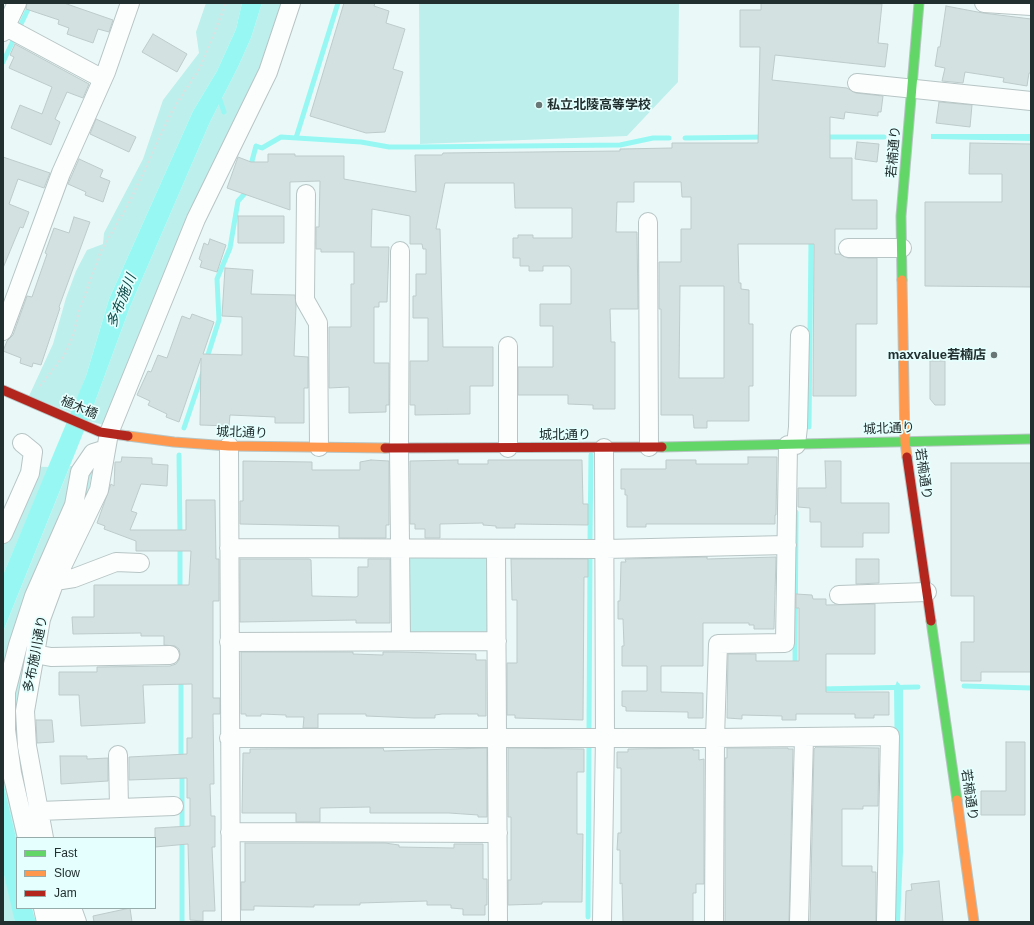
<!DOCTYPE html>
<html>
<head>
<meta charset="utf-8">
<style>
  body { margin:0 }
  #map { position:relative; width:1034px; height:925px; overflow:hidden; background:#eaf9f8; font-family:Helvetica,sans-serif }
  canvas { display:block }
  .frame { position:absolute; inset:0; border:4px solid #222f2f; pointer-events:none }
  .legend { position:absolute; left:16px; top:837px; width:140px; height:72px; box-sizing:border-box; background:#e4fffd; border:1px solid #96acab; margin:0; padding:5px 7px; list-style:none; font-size:12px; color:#222f2f }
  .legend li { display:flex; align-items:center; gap:8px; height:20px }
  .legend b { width:20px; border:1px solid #96acab }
</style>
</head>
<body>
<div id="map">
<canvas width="1034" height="925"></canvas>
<div class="frame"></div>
<ul class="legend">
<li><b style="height:5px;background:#63d668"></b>Fast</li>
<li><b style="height:5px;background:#ff974d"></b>Slow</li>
<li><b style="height:5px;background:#b3261e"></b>Jam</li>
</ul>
</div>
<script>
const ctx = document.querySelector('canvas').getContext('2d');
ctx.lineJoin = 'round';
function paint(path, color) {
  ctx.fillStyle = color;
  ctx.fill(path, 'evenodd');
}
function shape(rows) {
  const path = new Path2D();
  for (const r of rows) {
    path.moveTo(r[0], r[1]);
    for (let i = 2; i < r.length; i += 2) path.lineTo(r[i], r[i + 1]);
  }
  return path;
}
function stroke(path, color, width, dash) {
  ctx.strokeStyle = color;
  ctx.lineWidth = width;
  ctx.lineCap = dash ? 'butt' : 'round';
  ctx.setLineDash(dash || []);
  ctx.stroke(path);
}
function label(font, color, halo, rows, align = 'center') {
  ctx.font = font + ' Helvetica,"Noto Sans JP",sans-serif';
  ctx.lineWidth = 3.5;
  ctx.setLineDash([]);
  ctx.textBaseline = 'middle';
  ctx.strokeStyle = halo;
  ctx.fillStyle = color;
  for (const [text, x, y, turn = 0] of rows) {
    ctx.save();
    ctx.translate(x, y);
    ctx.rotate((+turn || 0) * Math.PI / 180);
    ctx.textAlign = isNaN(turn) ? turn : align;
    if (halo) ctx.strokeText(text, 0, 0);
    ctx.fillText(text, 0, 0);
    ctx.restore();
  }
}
paint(shape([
  [206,3,242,3,236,29,217,71,193,111,109,299,86,376,72,413,29,396,53,344,66,298,76,271,87,250,103,244,104,233,143,159,163,100,199,53,196,32],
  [262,3,285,3,263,70,104,425,88,421,130,307,210,122,238,67,251,38],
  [419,3,679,3,678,82,627,136,420,144],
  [22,466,49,467,3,575,3,517],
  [70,466,93,467,87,499,38,600,16,721,38,838,17,838,17,842,3,781,3,632],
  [405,553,490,553,490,636,405,636],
  [3,871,14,911,15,922,3,922]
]), '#bdefec');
paint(shape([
  [242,3,262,3,251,38,238,67,210,122,130,307,88,421,3,632,3,575,86,376,109,299,193,111,217,71,236,29],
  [931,134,1031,134,1031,141,931,139],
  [897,681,903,688,903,852,900,922,894,922,896,858,894,689],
  [3,781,17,842,17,908,32,908,36,922,15,922,3,871]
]), '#97f8f3');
stroke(shape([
  [3,62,31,3],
  [219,97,224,112],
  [824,137,884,137],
  [296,138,338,3],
  [685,138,764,137],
  [254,168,252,161,256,146,262,148,281,137,361,142,389,147,416,147,620,145,653,138,669,138],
  [206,361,219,320,217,279,230,248,238,201,248,190],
  [809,427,811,238],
  [184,428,203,372],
  [179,455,180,536],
  [590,540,591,455],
  [180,546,180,592],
  [795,666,796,512],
  [181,678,181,760],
  [964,686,1031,688],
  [819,689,918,687],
  [589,728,590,556],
  [182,772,182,922],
  [588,917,589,746]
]), '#97f8f3', 5);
const building = shape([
  [27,3,64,3,113,20,109,32,98,29,93,43,67,34,69,28,58,24,59,20,26,9,27,3],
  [344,3,375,3,374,6,389,11,386,23,405,29,393,69,403,72,385,132,366,133,310,116,344,3],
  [761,3,882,4,878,43,888,44,885,67,775,55,772,80,847,88,856,93,883,96,881,112,878,112,878,116,845,112,844,119,830,117,830,158,852,158,852,200,877,200,877,229,835,229,835,254,840,254,848,258,877,258,877,324,856,324,856,396,813,396,814,244,738,244,739,283,741,283,741,289,749,290,749,324,753,324,753,386,749,386,749,421,707,421,707,428,694,428,693,415,661,415,661,309,659,309,659,262,681,262,681,229,691,229,691,197,682,197,681,182,634,182,634,202,617,202,616,232,637,232,638,309,610,309,611,342,615,342,615,409,593,409,593,405,568,404,568,395,518,395,518,367,553,367,553,326,540,326,540,304,571,304,571,269,569,266,543,266,543,271,529,271,529,266,520,266,520,258,513,258,513,238,518,238,518,235,533,235,533,238,572,238,572,208,515,208,514,183,445,183,436,229,440,229,443,347,493,347,493,386,470,386,470,414,415,415,415,405,410,405,410,361,428,361,428,318,413,318,413,296,416,296,416,274,426,274,426,249,423,249,422,244,410,244,410,216,372,209,371,247,389,247,387,302,379,302,379,307,374,307,374,363,389,363,389,405,386,405,386,412,349,413,349,387,329,388,329,327,351,327,351,284,354,284,354,252,321,252,321,249,316,249,316,227,319,227,320,181,290,182,290,210,227,188,238,157,251,162,268,162,268,154,295,154,295,156,344,156,344,179,416,192,415,155,442,155,443,153,620,151,620,149,672,148,672,143,758,143,760,47,740,47,740,10,761,10,761,3],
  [680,286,724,286,724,378,679,378,680,286],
  [946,6,983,13,1031,19,1031,73,1029,73,1027,86,1003,82,1004,78,965,72,963,83,942,81,945,68,935,66,938,47,940,47,946,6],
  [153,34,187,54,177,72,142,52,153,34],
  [15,44,89,84,83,98,67,92,55,119,60,122,51,145,11,128,20,105,42,114,52,87,9,68,14,57,10,55,15,44],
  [939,102,972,105,970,127,936,123,939,102],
  [96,119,136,137,129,152,90,134,96,119],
  [857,142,879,144,877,162,855,159,857,142],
  [970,143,1031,144,1031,287,925,286,925,202,1002,202,1002,174,969,174,970,143],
  [3,157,50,173,44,188,18,179,9,204,29,212,23,228,20,227,3,268,3,157],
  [79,159,103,170,100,177,110,181,103,202,85,195,86,192,68,184,79,159],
  [238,216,284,216,284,243,238,243,238,216],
  [74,217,90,222,59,307,60,308,41,365,33,363,32,367,20,363,21,358,3,351,7,341,13,335,27,296,32,297,47,254,45,253,54,228,69,233,74,217],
  [210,239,226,245,217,272,200,267,202,261,199,259,204,243,208,245,210,239],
  [225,268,253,270,251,294,295,295,296,306,294,356,308,357,308,388,304,388,304,423,275,423,275,417,230,415,229,426,200,425,201,358,179,422,166,417,167,414,148,405,150,401,137,395,148,371,151,372,158,355,167,358,182,316,190,319,192,314,214,322,203,354,242,355,242,317,222,316,225,268],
  [930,361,945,361,945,405,935,405,930,399,930,361],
  [122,457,152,458,152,464,168,465,167,486,141,484,131,511,137,513,130,530,186,530,186,500,215,500,216,559,219,559,219,601,213,601,213,698,220,698,220,714,213,714,214,784,210,784,211,816,215,816,215,847,212,847,215,911,203,911,203,921,190,920,188,844,155,847,155,828,190,826,190,798,187,798,187,778,129,780,129,757,187,754,187,738,192,738,192,684,143,685,145,723,81,726,79,695,59,695,59,672,97,672,97,667,170,666,176,664,179,660,180,654,179,649,175,646,164,645,164,636,141,636,141,633,73,634,72,617,94,617,94,585,189,585,191,551,136,551,136,541,104,529,105,526,97,523,111,484,114,486,115,462,121,462,122,457],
  [748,457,777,457,776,515,775,515,775,524,646,524,646,527,627,527,627,495,625,495,625,489,621,489,621,469,666,469,666,460,696,460,696,464,748,464,748,457],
  [371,460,389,461,389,525,386,525,386,538,339,538,339,526,240,524,240,501,243,501,243,461,312,462,312,470,360,470,360,462,371,460],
  [458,460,458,464,488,464,488,460,582,460,583,504,588,504,588,525,515,524,515,528,496,528,496,526,483,525,483,523,440,524,440,538,425,538,425,529,415,529,415,524,410,524,410,461,458,460],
  [825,461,841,461,841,503,889,503,889,533,863,533,863,547,821,547,821,522,810,522,810,508,798,507,798,488,826,488,825,461],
  [951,463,1031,463,1031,672,981,672,981,681,961,681,961,642,974,642,974,596,951,596,951,463],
  [707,557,707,559,776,557,774,629,754,629,754,625,749,625,749,623,703,623,703,666,661,666,661,692,703,693,703,718,688,718,688,712,626,711,626,707,622,706,622,691,647,691,647,666,622,666,622,646,624,646,623,619,618,619,618,601,620,601,621,562,626,562,625,559,707,557],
  [240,559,309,559,311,560,312,596,356,597,358,596,358,567,368,567,368,559,390,559,390,623,356,623,356,620,240,622,240,559],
  [511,559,588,559,588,577,584,577,583,720,515,718,515,715,507,715,507,663,517,663,517,600,512,600,511,559],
  [856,559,879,559,879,583,856,584,856,559],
  [796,594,812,595,813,599,826,599,826,605,875,604,875,654,826,654,826,692,889,692,889,715,874,715,874,718,855,718,855,714,796,714,796,720,782,720,782,716,742,715,742,719,727,718,728,654,756,654,756,661,799,661,799,608,796,608,796,594],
  [241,652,353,652,353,654,383,655,383,652,398,652,476,654,476,660,486,660,486,716,478,716,478,714,442,714,435,715,435,718,414,718,366,716,366,714,318,714,318,728,303,728,304,717,286,717,286,715,261,714,261,716,246,716,246,714,241,714,241,652],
  [36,720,52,720,54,742,37,743,36,720],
  [1006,742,1025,742,1025,815,981,815,981,791,1006,791,1006,742],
  [816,747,879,748,878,806,863,806,863,809,842,809,842,866,872,866,872,872,876,872,876,922,810,922,814,749,816,747],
  [383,748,384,751,487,748,487,817,478,817,478,815,449,813,370,813,370,807,320,808,320,822,296,822,296,813,242,813,243,753,250,753,250,749,383,748],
  [508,748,584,749,584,772,577,772,577,834,583,834,582,902,542,902,542,904,508,905,508,880,511,880,511,817,508,817,508,748],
  [693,748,693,750,699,750,699,760,704,759,704,884,696,884,696,893,693,893,693,922,623,922,622,883,620,884,620,850,617,850,618,833,621,833,621,768,617,768,617,752,628,752,628,749,693,748],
  [727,748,788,748,788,749,793,749,789,922,725,922,725,758,727,758,727,748],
  [60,756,87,756,87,759,108,758,108,781,61,784,60,756],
  [245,843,385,843,399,845,399,847,454,848,454,844,483,844,483,879,487,879,487,905,485,905,485,915,463,915,463,909,451,908,451,905,427,905,427,901,360,903,360,905,314,905,314,907,254,906,254,910,241,910,241,882,245,882,245,843],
  [939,881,943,922,905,922,906,891,912,890,911,884,939,881],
  [130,908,132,922,94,922,93,916,130,908]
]);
paint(building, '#d3e1e0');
stroke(building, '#bdcbca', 1);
const street = shape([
  [984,3,1031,6],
  [6,27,103,79],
  [3,32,17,3],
  [857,83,1031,101],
  [306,194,305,300,318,323,319,447],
  [648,222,649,447],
  [848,248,902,248],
  [400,251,399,448,401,640],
  [3,331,61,173,106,72,130,3],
  [796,445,798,427,800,335],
  [229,446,231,922],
  [508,448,508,346],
  [3,534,30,473,33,452,22,443],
  [229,548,605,549,787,545],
  [496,549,498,922],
  [55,581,74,578,116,562,140,563],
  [839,595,927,592],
  [229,642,497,641],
  [35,654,51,657,170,655],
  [229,738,715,738,890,736,886,922],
  [118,755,119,808],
  [39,811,174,806],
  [230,832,498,833],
  [27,838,12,773,6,730,6,692,18,645,34,596,74,505,80,472,93,453,106,449],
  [44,838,27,746,25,711,41,619,55,581,99,490,109,433,196,219,268,72,291,3],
  [43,908,46,922],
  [57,908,60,922],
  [72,908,77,922],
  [602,922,605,738,604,448],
  [714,922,715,738,718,644,785,643,788,445],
  [799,922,804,738]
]);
const fast = shape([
  [902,280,901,216,919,3],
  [662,447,1031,439],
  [931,621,957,800]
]);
const slow = shape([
  [902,280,905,442,907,457],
  [128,436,174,442,229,446,385,448],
  [957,800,974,922]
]);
const jam = shape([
  [3,390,100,432,128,436],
  [385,448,662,447],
  [907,457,931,621]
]);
stroke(street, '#b7c5c4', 20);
stroke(fast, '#b7c5c4', 11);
stroke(slow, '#b7c5c4', 11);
stroke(jam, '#b7c5c4', 11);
stroke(shape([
  [40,386,65,354,73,336,79,311,101,251,129,203,172,111,201,66,226,3]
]), '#dce1e1', 2.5, [2, 3]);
stroke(street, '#fcfefe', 18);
stroke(fast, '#63d668', 9);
stroke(slow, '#ff974d', 9);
stroke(jam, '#b3261e', 9);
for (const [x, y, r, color] of [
  [539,105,4,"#687675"],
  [994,355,4,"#687675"]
]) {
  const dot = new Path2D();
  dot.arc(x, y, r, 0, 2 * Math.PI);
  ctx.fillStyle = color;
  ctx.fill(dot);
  stroke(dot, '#e4fffd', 1.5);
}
label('bold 13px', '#222f2f', '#e4fffd', [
  ["私立北陵高等学校",547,105],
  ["maxvalue若楠店",986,355,"right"]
], 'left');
label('13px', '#222f2f', '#e4fffd', [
  ["若楠通り",894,152,-85],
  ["植木橋",79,408,23],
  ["城北通り",889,429,-2],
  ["城北通り",242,433,2],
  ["城北通り",565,435],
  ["若楠通り",923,474,82],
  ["多布施川通り",36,654,-79],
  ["若楠通り",969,795,82]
]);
label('italic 14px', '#0f4b49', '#e4fffd', [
  ["多布施川",122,301,-68]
]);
</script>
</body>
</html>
